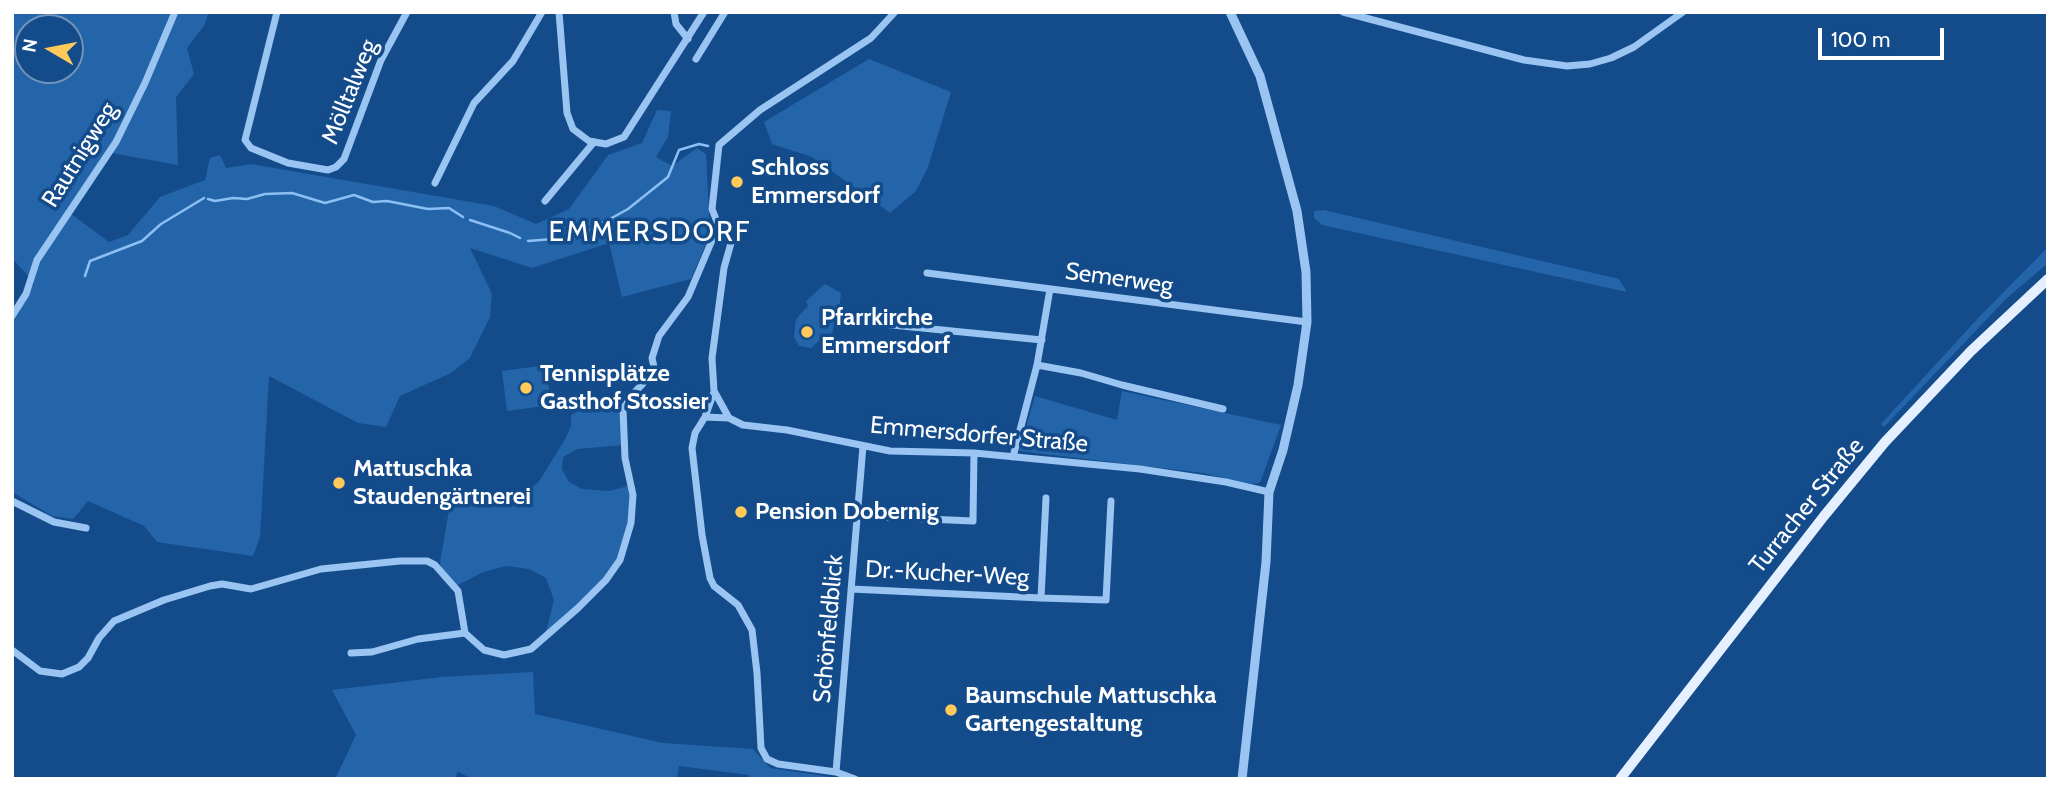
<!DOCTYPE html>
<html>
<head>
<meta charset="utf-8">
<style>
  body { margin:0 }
  #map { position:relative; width:2060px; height:791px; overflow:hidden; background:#134b8b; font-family:Cabin,sans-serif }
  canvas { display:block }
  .frame { position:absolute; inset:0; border:14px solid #fff; pointer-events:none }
  .north { position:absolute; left:14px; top:14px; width:70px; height:70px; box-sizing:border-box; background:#134b8b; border:2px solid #7193b9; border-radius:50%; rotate:280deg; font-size:19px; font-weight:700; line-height:28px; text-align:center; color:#fff }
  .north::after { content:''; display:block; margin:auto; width:24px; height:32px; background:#ffca5a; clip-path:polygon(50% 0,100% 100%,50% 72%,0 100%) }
  .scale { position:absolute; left:1818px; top:28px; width:126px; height:32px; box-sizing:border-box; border:4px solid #fff; border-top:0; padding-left:9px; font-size:21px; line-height:24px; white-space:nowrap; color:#fff; -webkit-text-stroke:5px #134b8b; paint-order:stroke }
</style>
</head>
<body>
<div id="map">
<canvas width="2060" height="791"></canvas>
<div class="frame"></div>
<div class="north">N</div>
<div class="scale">100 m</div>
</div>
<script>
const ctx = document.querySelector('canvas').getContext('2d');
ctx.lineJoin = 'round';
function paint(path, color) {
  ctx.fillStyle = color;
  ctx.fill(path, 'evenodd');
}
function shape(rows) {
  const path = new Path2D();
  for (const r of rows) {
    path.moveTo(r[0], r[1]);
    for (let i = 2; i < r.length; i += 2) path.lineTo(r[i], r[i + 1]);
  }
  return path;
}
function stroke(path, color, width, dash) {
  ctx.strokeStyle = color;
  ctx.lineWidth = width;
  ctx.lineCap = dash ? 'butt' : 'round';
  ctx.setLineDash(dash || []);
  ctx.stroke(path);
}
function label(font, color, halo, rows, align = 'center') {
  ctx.font = font + ' Cabin,sans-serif';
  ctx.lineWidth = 7;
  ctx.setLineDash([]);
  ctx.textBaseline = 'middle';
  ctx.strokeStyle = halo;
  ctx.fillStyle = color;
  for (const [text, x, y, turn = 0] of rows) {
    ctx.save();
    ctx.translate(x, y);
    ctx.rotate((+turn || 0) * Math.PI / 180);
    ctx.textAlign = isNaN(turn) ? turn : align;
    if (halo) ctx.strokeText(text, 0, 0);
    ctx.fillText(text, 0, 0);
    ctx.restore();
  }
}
paint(shape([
  [12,12,209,12,204,26,187,48,194,74,176,97,178,165,106,152,66,210,109,242,128,235,160,197,205,180,210,158,220,155,226,168,251,164,494,206,536,224,569,209,608,155,642,143,657,110,671,111,668,137,656,157,672,166,697,148,706,154,710,234,691,279,622,297,609,243,532,268,470,248,492,294,490,317,470,358,451,373,400,396,386,427,358,423,269,376,260,537,253,556,157,542,144,526,88,501,73,519,52,516,12,492,12,323,34,283,12,258],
  [28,28,70,28,70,70,28,70],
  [869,59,951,92,928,167,916,191,890,213,812,157,772,144,764,122],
  [1324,210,1619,279,1627,292,1322,225,1314,218,1314,211],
  [2048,247,2048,263,2006,299,1884,427,1881,424,1980,316],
  [825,284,841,293,839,312,836,317,831,338,821,339,811,348,799,346,794,337,796,319,808,306,806,301],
  [546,365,551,405,507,411,502,371],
  [1122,391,1281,425,1261,480,1259,483,1251,484,1203,473,1019,451,1035,396,1117,420],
  [625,394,633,394,628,401,623,419,625,445,577,449,563,457,562,469,569,482,582,489,610,491,631,485,629,531,617,564,601,584,546,632,554,600,546,578,529,569,506,566,483,572,454,587,442,572,440,562,451,499,465,491,480,492,511,499,521,494,538,483,564,441,571,426,571,415,599,400,612,399],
  [533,672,535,714,663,743,753,749,770,768,844,779,749,779,749,775,679,766,677,779,473,779,458,772,454,779,335,779,356,735,332,690,442,677]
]), '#2465aa');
stroke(shape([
  [208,199,215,201,233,198,247,199,265,194,292,193,325,203,354,195,373,202,387,201,428,209,449,208,463,217],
  [470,220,510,233,520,238],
  [528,241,577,237,628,209,668,177,679,150,699,144,708,146],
  [85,276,90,261,142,241,161,224,204,198]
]), '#8cbff4', 2.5);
stroke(shape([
  [277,12,245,140,251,148,288,163,328,170,336,167,344,159,381,60,407,12],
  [559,12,567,113,573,129,589,141,606,144,624,137,704,12],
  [674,12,676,24,688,39],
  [1343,12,1524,60,1567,66,1590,64,1611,58,1634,47,1683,12],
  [696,59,725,12],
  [435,183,474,103,513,61,542,12],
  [545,201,594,142],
  [721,232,726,234,731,243,724,268,712,358,714,391,729,418,743,425,787,430,890,451,974,453,1140,469,1226,482,1269,492],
  [721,232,712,209,719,145,760,110,871,38,895,12],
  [927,273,1307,322],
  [12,316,26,294,37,260,116,142,145,83,175,12],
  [872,323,1042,340],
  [1037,365,1081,373,1122,385,1223,409],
  [714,392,705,417,695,433,692,448,702,535,710,578,714,586,738,605,752,630,757,673,761,748,767,759,778,764,836,772,855,779],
  [705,417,729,418],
  [1013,457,1037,365,1050,289],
  [12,501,54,522,86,528],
  [857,516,973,521,974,453],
  [851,589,1041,598,1046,498],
  [1041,598,1106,600,1111,501],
  [12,650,40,671,62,674,79,667,88,658,99,638,114,621,164,600,210,586,222,584,251,589,321,569,400,561,427,561,435,565,458,591,465,633,484,650,504,655,531,649,578,608,606,580,620,560,631,523,633,495,625,458,623,409,633,394,651,375,654,367,652,358,659,336,688,297,713,238,721,232],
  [351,653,372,652,418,639,465,633],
  [836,772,863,446]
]), '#9ac4f1', 7);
stroke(shape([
  [1230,12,1260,76,1297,211,1306,272,1307,322,1298,385,1283,450,1269,492,1266,562,1242,779]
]), '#9ac4f1', 9);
stroke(shape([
  [1620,779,1824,516,1885,442,1971,351,2048,279]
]), '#e4efff', 10);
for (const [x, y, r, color] of [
  [737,182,7,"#ffca5a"],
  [807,332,7,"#ffca5a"],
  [526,388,7,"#ffca5a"],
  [339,483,7,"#ffca5a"],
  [741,512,7,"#ffca5a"],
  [951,710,7,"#ffca5a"]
]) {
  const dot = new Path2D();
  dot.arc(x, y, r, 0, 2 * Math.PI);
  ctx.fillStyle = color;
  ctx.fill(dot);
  stroke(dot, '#134b8b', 2.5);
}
label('24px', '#fff', '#134b8b', [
  ["Mölltalweg",350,92,-68],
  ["Rautnigweg",80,155,-58],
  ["Semerweg",1119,279,8],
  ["Emmersdorfer Straße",979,435,5],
  ["Turracher Straße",1807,506,-51],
  ["Dr.-Kucher-Weg",947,574,3],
  ["Schönfeldblick",829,629,-85]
]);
label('bold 24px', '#fff', '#134b8b', [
  ["Schloss",751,168],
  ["Emmersdorf",751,196],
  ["Pfarrkirche",821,318],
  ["Emmersdorf",821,346],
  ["Tennisplätze",540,374],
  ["Gasthof Stossier",540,402],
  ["Mattuschka",353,469],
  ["Staudengärtnerei",353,497],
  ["Pension Dobernig",755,512],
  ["Baumschule Mattuschka",965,696],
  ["Gartengestaltung",965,724]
], 'left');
ctx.letterSpacing = '2px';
label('28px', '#fff', '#134b8b', [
  ["EMMERSDORF",650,233]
]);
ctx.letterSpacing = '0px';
</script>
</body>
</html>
